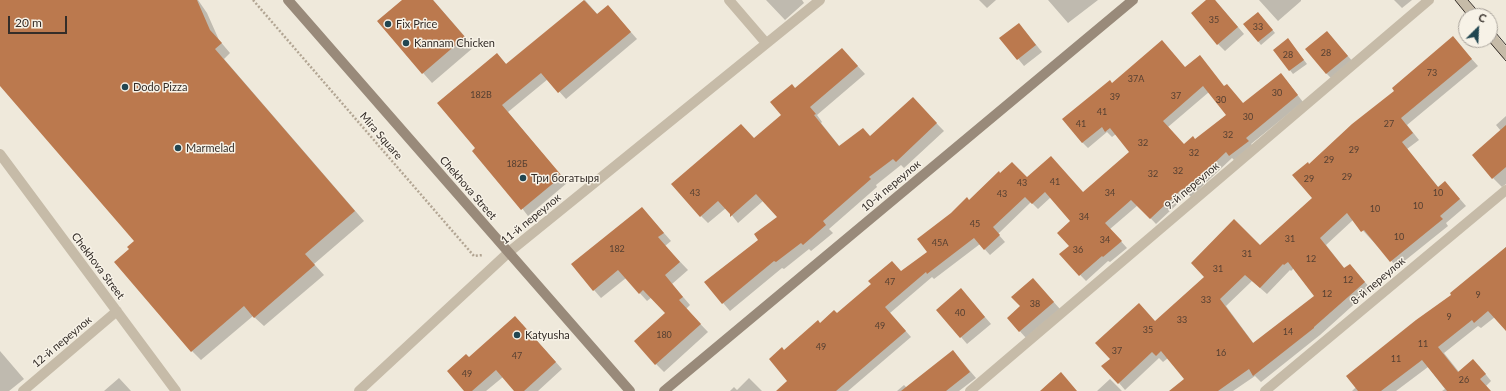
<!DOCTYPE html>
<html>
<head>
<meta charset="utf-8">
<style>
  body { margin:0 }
  #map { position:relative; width:1506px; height:391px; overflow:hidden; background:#efe9db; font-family:Lato,sans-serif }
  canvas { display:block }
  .north { position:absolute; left:1458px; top:8px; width:40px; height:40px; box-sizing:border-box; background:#f7f2e7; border:1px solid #a9a39b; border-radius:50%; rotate:24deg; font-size:11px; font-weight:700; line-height:16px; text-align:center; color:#342d28 }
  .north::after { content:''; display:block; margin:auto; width:14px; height:18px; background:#214651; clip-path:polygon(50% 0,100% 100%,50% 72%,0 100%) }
  .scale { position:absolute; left:8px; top:16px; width:59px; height:18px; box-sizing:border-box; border:2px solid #342d28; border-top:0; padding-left:5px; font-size:12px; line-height:14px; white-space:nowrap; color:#342d28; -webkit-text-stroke:3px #f7f2e7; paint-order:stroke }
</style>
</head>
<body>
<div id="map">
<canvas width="1506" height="391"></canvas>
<div class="north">С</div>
<div class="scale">20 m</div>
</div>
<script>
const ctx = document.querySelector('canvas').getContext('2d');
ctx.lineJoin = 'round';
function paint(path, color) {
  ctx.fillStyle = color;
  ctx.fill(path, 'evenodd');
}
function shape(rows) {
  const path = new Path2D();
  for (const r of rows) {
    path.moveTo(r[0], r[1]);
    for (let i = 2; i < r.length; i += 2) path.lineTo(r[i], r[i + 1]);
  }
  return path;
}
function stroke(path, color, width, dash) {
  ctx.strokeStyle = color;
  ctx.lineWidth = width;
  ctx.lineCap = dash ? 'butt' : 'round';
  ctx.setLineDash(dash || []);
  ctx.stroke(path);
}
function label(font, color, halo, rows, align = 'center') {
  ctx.font = font + ' Lato,sans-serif';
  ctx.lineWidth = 3;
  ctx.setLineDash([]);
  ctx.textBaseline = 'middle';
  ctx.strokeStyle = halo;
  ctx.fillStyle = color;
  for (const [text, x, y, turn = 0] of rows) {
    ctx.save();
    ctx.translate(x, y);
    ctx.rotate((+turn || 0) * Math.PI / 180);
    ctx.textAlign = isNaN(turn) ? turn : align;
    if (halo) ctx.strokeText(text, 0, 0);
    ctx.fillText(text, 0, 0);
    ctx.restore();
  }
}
paint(shape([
  [0,0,198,0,207,13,219,40,230,53,224,59,364,221,314,264,324,275,264,326,253,316,201,360,192,351,135,241,0,84],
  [404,0,433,0,474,47,432,83,378,22],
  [585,0,598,15,608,6,637,39,566,99,548,79,508,112,567,183,528,216,476,148,497,54,507,65],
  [766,0,802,0,804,3,785,20],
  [979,0,996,0,987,8],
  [1048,0,1098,0,1068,23],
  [1208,0,1215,0,1244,34,1225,51,1218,44],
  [1259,0,1301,0,1301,1,1278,21],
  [1394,0,1412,0,1402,8],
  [1261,16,1275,33,1261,45,1244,24],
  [1025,31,1042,52,1024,66,1001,38],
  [1327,32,1354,63,1333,80,1326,73],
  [1453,38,1478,66,1407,125,1419,140,1407,149,1439,188,1445,182,1466,206,1446,223,1448,226,1397,267,1353,220,1326,245,1345,269,1350,265,1371,289,1320,335,1261,382,1255,376,1233,391,1171,391,1186,379,1168,358,1163,362,1159,358,1125,390,1119,383,1156,322,1260,246,1313,198,1310,165,1396,91],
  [1294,268,1316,296,1254,344,1226,306,1252,281,1267,294,1290,270,1291,271],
  [1291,43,1307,64,1293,74,1274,50],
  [842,49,865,74,817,115,822,122,821,123,840,147,870,137,913,99,944,131,904,168,901,165,876,185,877,187,829,229,833,233,811,251,809,249,784,269,782,268,730,311,705,282,760,240,778,217,763,201,738,223,726,208,708,223,701,216,754,139,782,115,795,89],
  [1185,68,1225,87,1227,85,1243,104,1286,80,1303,102,1251,144,1254,147,1235,161,1232,158,1191,197,1188,194,1156,224,1138,205,1110,229,1127,248,1110,262,1108,261,1086,281,1060,254,1070,246,1072,221,1051,197,1038,209,1031,202,998,234,1005,242,990,255,980,244,934,279,932,277,890,313,911,337,848,391,827,391,820,324,902,272,928,252,969,201,1027,178,1083,193,1130,152,1116,134,1112,137,1107,132,1088,148,1082,142,1112,84],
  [1209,92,1227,115,1195,140,1184,145,1168,127],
  [1506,116,1506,184,1502,187,1493,178,1501,131,1496,125],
  [642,208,671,241,665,246,688,270,672,284,690,305,686,309,708,332,664,372,656,364,666,313,652,297,647,301,626,278,601,298,594,290],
  [1506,247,1506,330,1495,317,1481,328,1478,326,1444,353,1459,372,1479,366,1491,381,1486,386,1490,391,1442,391,1445,389,1428,367,1396,391,1352,391,1452,295],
  [1033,279,1060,309,1026,338,1008,318,1021,307],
  [967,296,991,324,967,344,961,337],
  [522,324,562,369,538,391,516,391,503,377,486,391,466,391,469,358],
  [0,351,24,379,9,391,0,391],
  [953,351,976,378,959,391,897,391,904,385,907,388],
  [119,378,131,391,104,391],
  [749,378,762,391,730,391,734,387,737,390],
  [1110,379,1122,391,1097,391]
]), '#0003');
paint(shape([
  [0,0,197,0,210,30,222,43,215,49,355,211,305,254,315,265,254,318,244,306,191,352,114,262,129,249,127,247,134,241,0,86],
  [402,0,433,0,465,37,422,74,377,21],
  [584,0,597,14,608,5,631,32,558,93,541,73,502,105,562,176,521,210,472,151,475,148,437,103,497,53,506,64],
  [1206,0,1215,0,1238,27,1217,45,1191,13],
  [1258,12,1273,30,1258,42,1243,24],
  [1019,23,1036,45,1017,60,999,38],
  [1327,31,1348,56,1326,74,1305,49],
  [1453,36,1472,59,1401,118,1413,133,1402,142,1438,187,1445,181,1460,199,1440,216,1443,219,1390,262,1364,230,1361,232,1347,213,1320,238,1344,268,1350,264,1365,282,1314,327,1314,328,1253,376,1249,369,1218,391,1169,391,1184,379,1161,351,1156,356,1152,352,1118,384,1101,366,1110,359,1095,343,1139,303,1155,321,1204,277,1191,263,1234,219,1260,245,1312,198,1292,175,1308,162,1309,164,1352,124,1394,91,1392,88],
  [1288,262,1314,296,1253,343,1220,299,1245,275,1260,288,1283,264,1284,265],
  [1288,38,1304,60,1289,71,1273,50],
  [1162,40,1185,67,1200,55,1224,86,1227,84,1243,103,1281,73,1298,95,1246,138,1249,141,1229,156,1226,152,1184,192,1182,189,1150,219,1131,200,1105,223,1122,241,1103,257,1102,256,1079,276,1059,254,1069,246,1057,233,1070,221,1045,192,1032,204,1025,197,993,227,1000,235,984,250,974,238,927,274,926,272,885,307,906,331,836,391,776,391,787,381,769,359,782,347,784,350,818,320,820,323,834,310,837,313,871,284,868,281,892,261,901,271,927,252,917,239,951,213,967,197,969,200,999,171,1000,173,1012,162,1027,177,1051,156,1083,192,1129,152,1110,128,1105,132,1102,127,1082,143,1062,119,1110,80,1112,83],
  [1203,86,1226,115,1195,139,1193,136,1184,144,1163,121],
  [842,48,858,66,810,107,816,114,814,115,839,146,863,128,870,136,913,97,937,123,896,162,893,159,869,177,871,179,823,221,826,225,803,245,801,243,776,262,774,261,722,304,704,282,758,240,754,234,777,217,756,194,730,217,730,214,718,201,700,217,671,184,741,124,754,138,781,115,770,102,792,84,795,88],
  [1506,125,1506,167,1492,179,1472,155],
  [642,207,664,233,658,237,680,262,665,275,683,297,679,300,701,324,655,365,634,341,665,313,643,290,639,294,618,270,593,291,571,264],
  [1506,247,1506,331,1488,311,1474,323,1472,320,1438,347,1458,372,1473,359,1486,374,1480,379,1491,391,1447,391,1422,360,1381,391,1358,391,1346,376,1416,320,1451,295,1450,293],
  [1033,278,1054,302,1019,332,1007,318,1020,306,1011,297],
  [961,288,985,317,960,338,936,310],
  [515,316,556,362,524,391,514,391,496,370,472,391,464,391,447,371,466,354,469,357],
  [953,350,970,372,946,391,901,391],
  [1061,372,1077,391,1040,391]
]), '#bb794e');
stroke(shape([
  [253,0,474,256,483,255]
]), '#b2a593', 2.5, [2, 2]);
stroke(shape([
  [729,0,766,43],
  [1461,0,1475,16],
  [1490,35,1506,54],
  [0,154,176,391],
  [23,391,117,311],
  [359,391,509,252,820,0],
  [970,391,1429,0],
  [1265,391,1506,190]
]), '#c6bba8', 10);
stroke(shape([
  [288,0,630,391],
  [664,391,1133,0]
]), '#998a7a', 10);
stroke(shape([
  [1455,0,1468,16],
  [1468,0,1482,16],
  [1490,26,1506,45],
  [1488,40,1506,61]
]), '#342d28', 1);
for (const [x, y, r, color] of [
  [388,24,4,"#214651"],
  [406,43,4,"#214651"],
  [125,87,4,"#214651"],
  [178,148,4,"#214651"],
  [523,178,4,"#214651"],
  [517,335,4,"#214651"]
]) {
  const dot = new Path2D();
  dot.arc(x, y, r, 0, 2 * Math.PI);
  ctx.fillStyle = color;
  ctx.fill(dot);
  stroke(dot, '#f7f2e7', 1.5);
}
label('9px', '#564032', null, [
  ["35",1214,20],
  ["33",1258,27],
  ["28",1326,53],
  ["28",1288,55],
  ["73",1432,73],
  ["37А",1136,79],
  ["30",1277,93],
  ["182В",481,95],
  ["37",1176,96],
  ["39",1115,97],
  ["30",1221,100],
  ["41",1102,112],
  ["30",1248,117],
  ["41",1081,124],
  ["27",1389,124],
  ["32",1228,135],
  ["32",1143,143],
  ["29",1354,150],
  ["32",1194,153],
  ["29",1329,160],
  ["182Б",517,164],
  ["32",1178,171],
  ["32",1153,174],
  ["29",1347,177],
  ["29",1309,179],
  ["41",1055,182],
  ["43",1022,183],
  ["43",695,193],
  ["34",1110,193],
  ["10",1438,193],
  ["43",1002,194],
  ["10",1418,206],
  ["10",1375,209],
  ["34",1084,217],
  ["45",975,224],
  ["10",1399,237],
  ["31",1290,239],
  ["34",1105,240],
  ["45А",940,243],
  ["182",617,249],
  ["36",1078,250],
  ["31",1247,254],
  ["12",1311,259],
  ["31",1218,269],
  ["12",1348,280],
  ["47",890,282],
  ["12",1327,294],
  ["9",1478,295],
  ["33",1206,300],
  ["38",1035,304],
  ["40",960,313],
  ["9",1449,317],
  ["33",1182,320],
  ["49",880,326],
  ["35",1148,330],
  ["14",1288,332],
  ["180",664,335],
  ["11",1423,344],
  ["49",821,347],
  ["37",1117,351],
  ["16",1221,353],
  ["47",517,356],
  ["11",1396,359],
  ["49",467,374],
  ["26",1464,380]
]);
label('11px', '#342d28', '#f7f2e7', [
  ["Fix Price",396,24],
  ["Kannam Chicken",414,43],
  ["Dodo Pizza",133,87],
  ["Marmelad",186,148],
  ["Три богатыря",531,178],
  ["Katyusha",525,335]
], 'left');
label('11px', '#342d28', '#f7f2e7', [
  ["Mira Square",381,136,49],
  ["10-й переулок",891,186,-40],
  ["9-й переулок",1192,186,-40],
  ["Chekhova Street",468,188,49],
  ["11-й переулок",531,219,-39],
  ["Chekhova Street",98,266,53],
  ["8-й переулок",1378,281,-40],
  ["12-й переулок",62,342,-40]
]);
</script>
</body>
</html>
